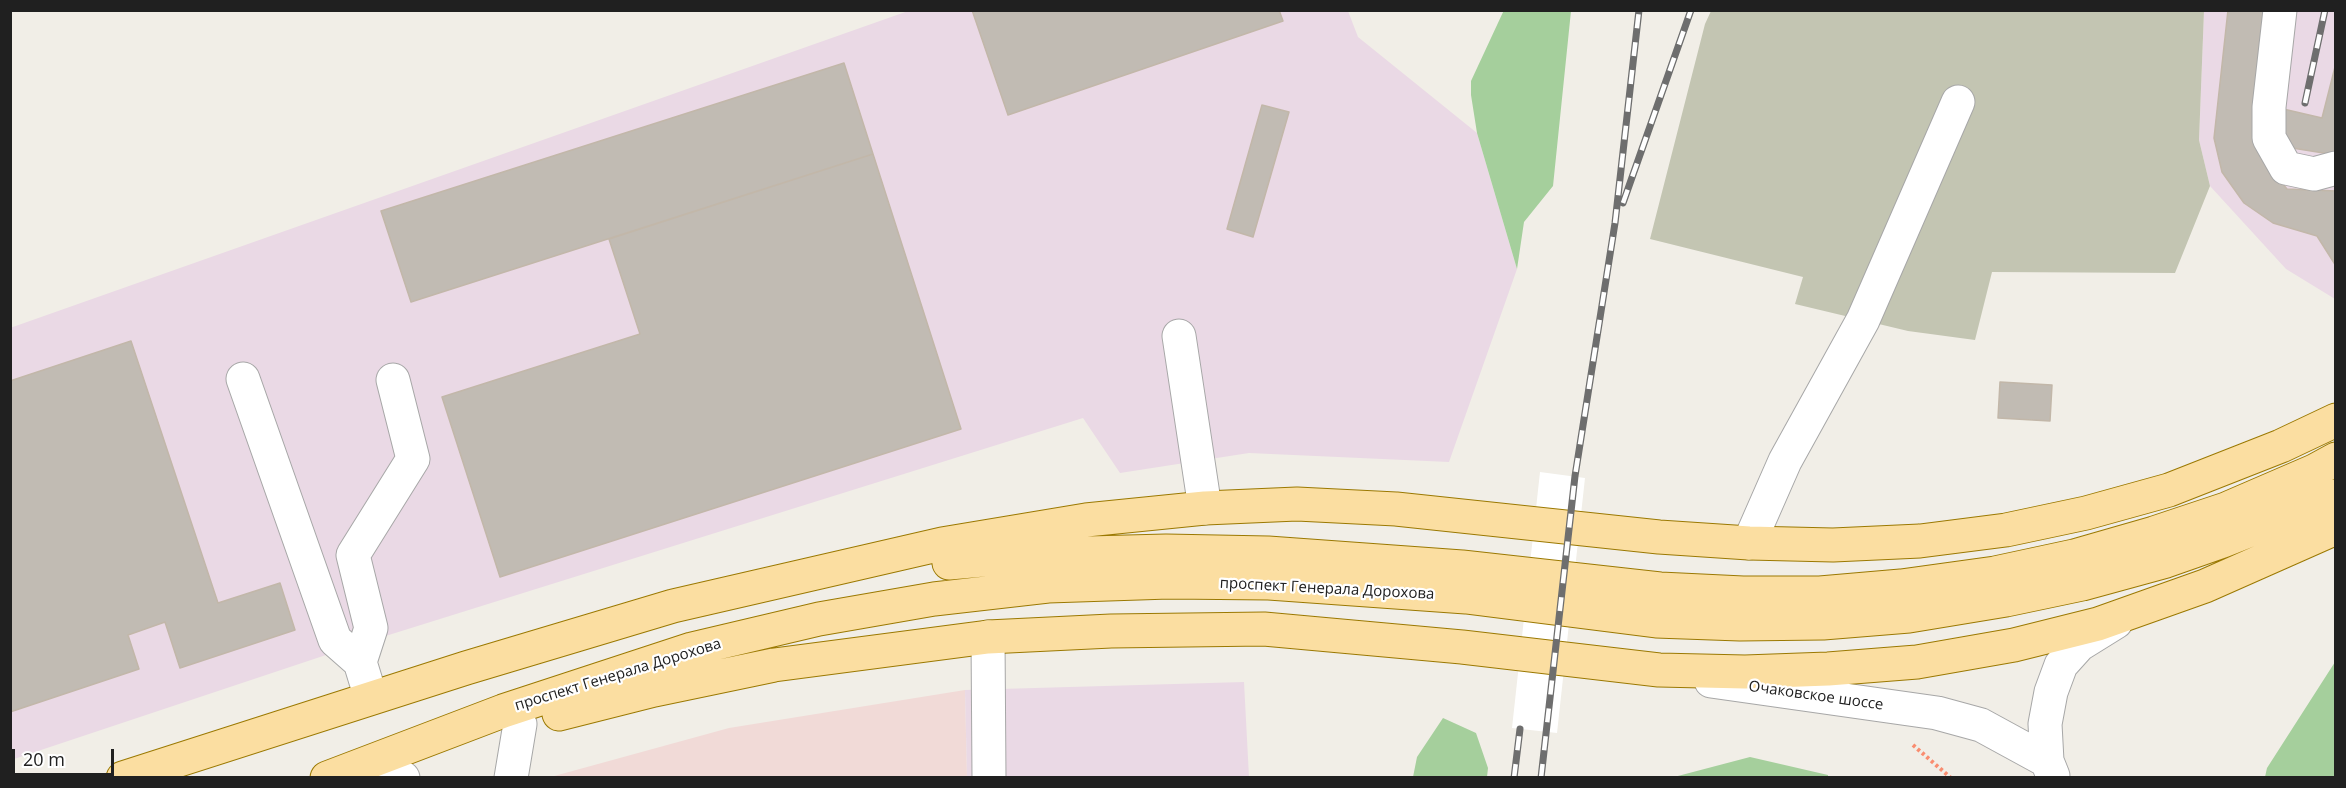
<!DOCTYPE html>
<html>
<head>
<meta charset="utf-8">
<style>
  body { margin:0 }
  #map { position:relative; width:2346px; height:788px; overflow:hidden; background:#f1eee7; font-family:"Open Sans",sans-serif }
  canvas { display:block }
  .frame { position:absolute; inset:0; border:12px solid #202020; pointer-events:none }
  .scale { position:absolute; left:12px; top:749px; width:102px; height:27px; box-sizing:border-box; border:3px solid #202020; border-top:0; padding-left:8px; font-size:18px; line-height:21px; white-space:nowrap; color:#202020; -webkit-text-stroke:4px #fff; paint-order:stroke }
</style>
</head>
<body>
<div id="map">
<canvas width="2346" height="788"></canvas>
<div class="frame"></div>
<div class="scale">20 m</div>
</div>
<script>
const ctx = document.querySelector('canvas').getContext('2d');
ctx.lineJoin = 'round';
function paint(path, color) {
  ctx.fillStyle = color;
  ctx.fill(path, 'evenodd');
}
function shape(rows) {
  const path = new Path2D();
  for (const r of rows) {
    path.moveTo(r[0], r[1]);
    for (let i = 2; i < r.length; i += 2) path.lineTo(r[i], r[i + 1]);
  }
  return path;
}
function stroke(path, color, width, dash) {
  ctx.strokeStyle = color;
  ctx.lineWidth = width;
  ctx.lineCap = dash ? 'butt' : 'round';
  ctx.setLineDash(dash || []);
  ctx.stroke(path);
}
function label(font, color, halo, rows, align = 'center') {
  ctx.font = font + ' "Open Sans",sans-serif';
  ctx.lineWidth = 4.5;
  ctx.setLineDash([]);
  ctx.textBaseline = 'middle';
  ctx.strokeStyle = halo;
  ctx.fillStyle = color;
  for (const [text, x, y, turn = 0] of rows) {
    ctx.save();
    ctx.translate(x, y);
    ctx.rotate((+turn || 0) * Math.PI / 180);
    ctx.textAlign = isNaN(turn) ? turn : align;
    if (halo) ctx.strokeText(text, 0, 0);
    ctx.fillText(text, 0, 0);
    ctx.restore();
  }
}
paint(shape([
  [965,690,967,777,547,778,729,728]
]), '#f1dad7');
paint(shape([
  [911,10,1348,11,1358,37,1477,133,1517,269,1449,462,1249,453,1120,473,1083,418,344,649,11,760,10,328],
  [2204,11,2335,11,2335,299,2286,269,2210,186,2199,140],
  [1244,682,1249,777,967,777,965,690]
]), '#ead9e5');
paint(shape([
  [1711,11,2204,11,2199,140,2210,186,2175,273,1992,272,1975,340,1908,331,1795,304,1803,277,1650,239,1705,24]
]), '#c3c5b2');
paint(shape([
  [1504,10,1571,11,1553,186,1524,222,1517,269,1477,133,1471,95,1471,81],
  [2335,662,2335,777,2265,777,2267,768],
  [1443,718,1476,733,1488,768,1487,777,1413,777,1417,757],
  [1750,757,1828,775,1828,777,1674,777]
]), '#a5cf9c');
paint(shape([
  [1540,472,1585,478,1557,733,1512,728]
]), '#fff');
const building = shape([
  [972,10,1279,10,1283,21,1008,115,972,10],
  [2228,10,2269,10,2270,169,2287,189,2336,191,2336,266,2317,236,2273,223,2244,203,2222,172,2214,138,2228,10],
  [844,63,873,154,411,302,381,211,844,63],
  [2336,63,2336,155,2286,147,2279,108,2322,118,2336,63],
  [1262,105,1289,112,1253,237,1227,229,1262,105],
  [873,154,961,429,500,577,442,397,640,334,609,239,873,154],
  [131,341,218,603,280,583,295,630,180,668,165,622,128,635,139,669,10,712,10,381,131,341],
  [2000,382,2052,385,2050,421,1998,418,2000,382]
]);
paint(building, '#c1bbb3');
stroke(building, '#c2b7a9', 1.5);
const minor = shape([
  [2280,10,2269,107,2269,138,2286,168,2314,174,2336,168],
  [1179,336,1205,508],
  [243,379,335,640,360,662],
  [1749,543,1785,461,1863,320,1958,102],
  [988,637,989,778],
  [1711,681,1937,713,1981,725,2047,761],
  [371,698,360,662,371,628,353,555,413,459,393,380],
  [375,766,403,778],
  [2053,776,2047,761,2045,724,2051,692,2061,665,2079,645,2116,622],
  [511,778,520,724]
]);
const major = shape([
  [949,563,1050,554,1166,551,1268,553,1462,567,1660,589,1743,593,1820,593,1901,586,1995,573,2074,556,2154,533,2226,509,2314,471,2336,459],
  [559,714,654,690,774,665,988,637,1111,631,1264,629,1462,647,1659,670,1745,672,1828,669,1917,662,2014,645,2098,624,2205,586,2336,528],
  [123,778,466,668,673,606,942,544,1086,520,1205,508,1297,504,1396,509,1659,537,1749,543,1833,545,1920,541,2006,530,2086,513,2169,490,2281,446,2336,420],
  [327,778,503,711,692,649,819,619,934,599,1048,586,1169,582,1269,583,1466,597,1656,621,1740,624,1823,623,1909,616,2006,600,2082,584,2166,561,2223,541,2336,496]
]);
stroke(minor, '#a7a7a7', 35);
stroke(major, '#9b7902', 35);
stroke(shape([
  [1913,745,1951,778]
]), '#f98d70', 4, [3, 3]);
stroke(minor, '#fff', 33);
stroke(major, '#fbdea1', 33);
const rail = shape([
  [2305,103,2325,10],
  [1623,203,1691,10],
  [1514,778,1520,729],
  [1541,778,1575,476,1615,223,1639,10]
]);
stroke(rail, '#6e6e6e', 7);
stroke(rail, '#fff', 4.5, [14]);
label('15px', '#202020', '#fff', [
  ["проспект Генерала Дорохова",1327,589,3],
  ["проспект Генерала Дорохова",618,675,-17],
  ["Очаковское шоссе",1816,696,8]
]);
</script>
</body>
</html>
